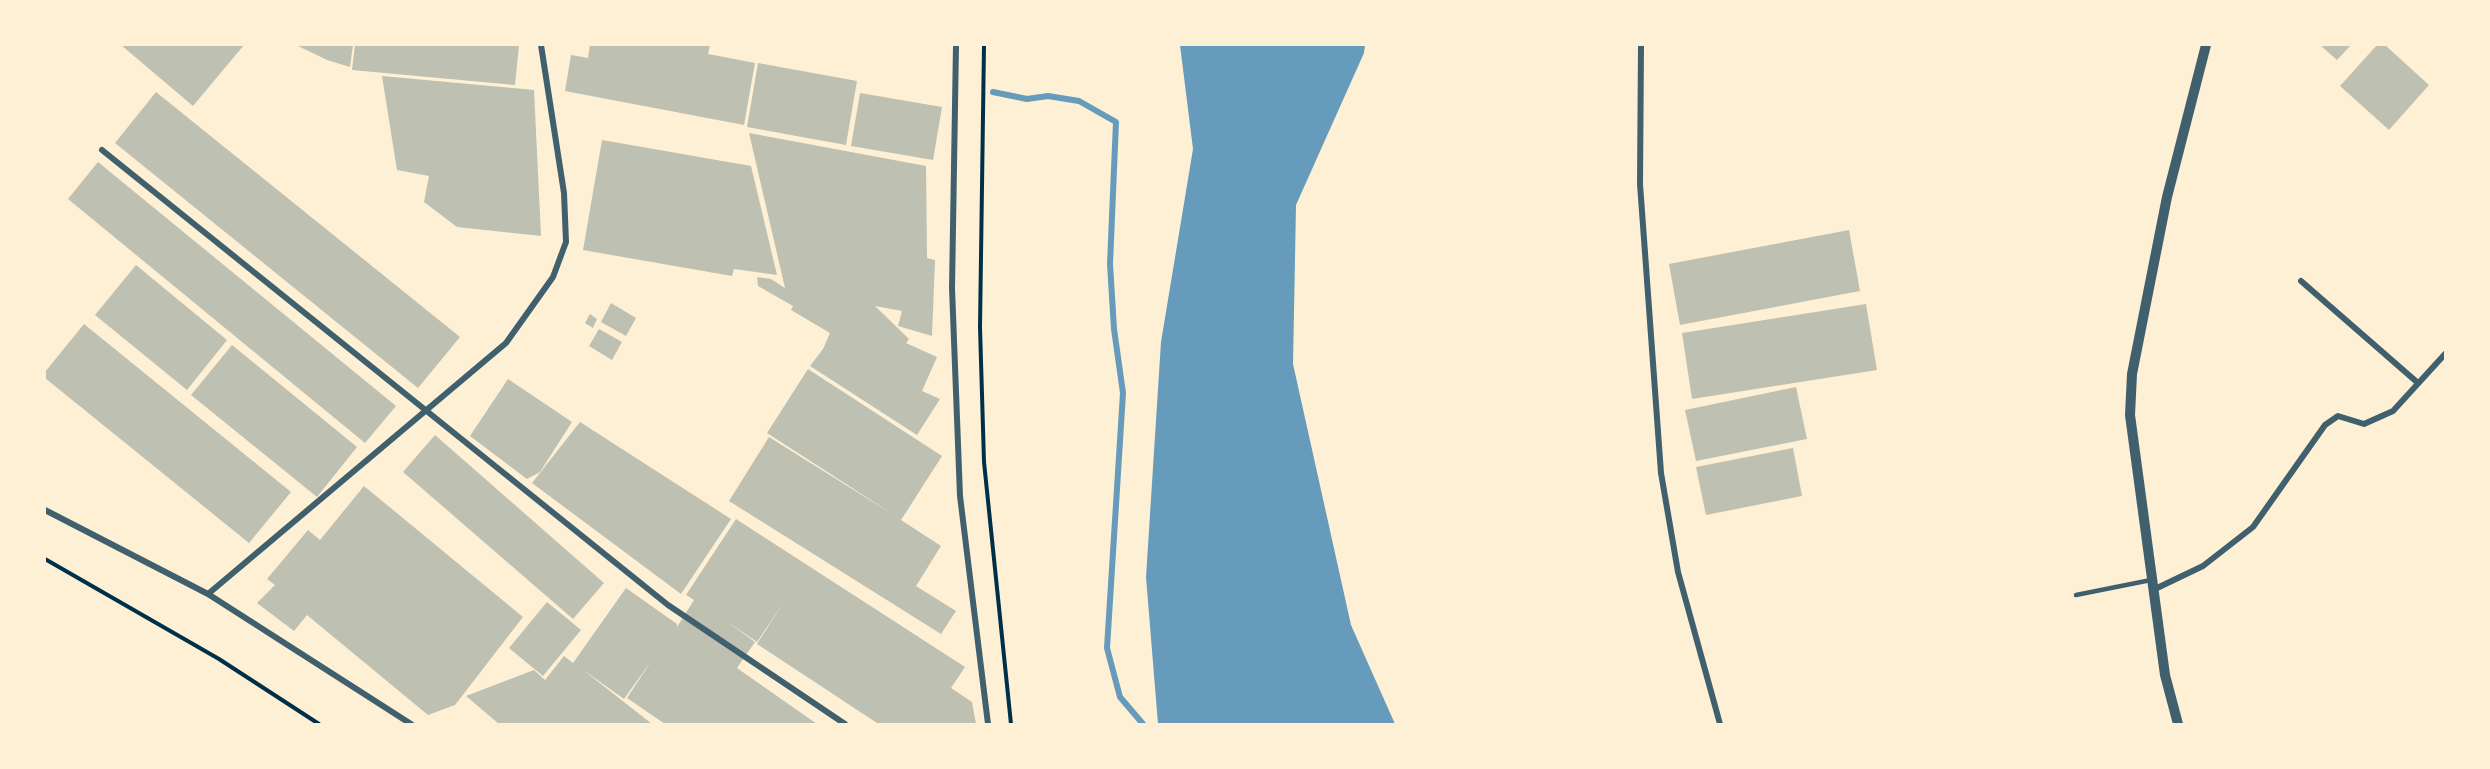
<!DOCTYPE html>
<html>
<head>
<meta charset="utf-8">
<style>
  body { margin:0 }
  #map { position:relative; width:2490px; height:769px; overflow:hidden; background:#fdf0d5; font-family:Rubik,sans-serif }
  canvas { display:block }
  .frame { position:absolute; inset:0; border:46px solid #fdf0d5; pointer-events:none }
</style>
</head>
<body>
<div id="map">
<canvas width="2490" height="769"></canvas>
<div class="frame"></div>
</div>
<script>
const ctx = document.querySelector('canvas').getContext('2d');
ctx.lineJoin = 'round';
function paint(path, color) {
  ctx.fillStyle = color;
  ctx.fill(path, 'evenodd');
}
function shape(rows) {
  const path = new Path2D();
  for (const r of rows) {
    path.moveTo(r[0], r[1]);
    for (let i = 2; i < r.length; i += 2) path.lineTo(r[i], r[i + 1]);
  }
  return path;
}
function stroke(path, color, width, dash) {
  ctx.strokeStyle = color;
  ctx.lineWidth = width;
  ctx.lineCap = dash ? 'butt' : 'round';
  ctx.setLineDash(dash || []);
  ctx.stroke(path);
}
paint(shape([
  [1180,45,1365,45,1364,53,1296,205,1293,364,1351,625,1395,724,1158,724,1146,577,1161,342,1193,149]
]), '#669bbc');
stroke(shape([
  [993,92,1027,99,1048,96,1079,101,1116,122,1110,264,1114,329,1123,393,1107,648,1120,697,1143,724]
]), '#669bbc', 6);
paint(shape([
  [121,45,244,45,193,106],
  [296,45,353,45,350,67,327,60],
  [355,45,519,45,515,85,352,70],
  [590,45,710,45,708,54,755,63,744,125,565,91,571,55,588,58],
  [2320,45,2351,45,2337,60],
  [2377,45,2385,45,2429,85,2389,130,2340,86],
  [758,63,857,81,846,145,747,127],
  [382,76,534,90,541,236,457,227,424,202,429,176,397,170],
  [156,92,460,337,418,388,115,143],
  [860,93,942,107,933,160,851,146],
  [749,133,926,166,927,258,935,260,932,336,898,326,902,311,875,306,909,339,906,343,937,357,922,391,940,399,917,435,810,366,823,349,830,333,791,310,793,306,758,286,757,277,771,279,785,288],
  [602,140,751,166,777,275,734,269,732,276,583,250],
  [98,162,396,406,365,443,68,199],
  [1849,230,1860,291,1680,325,1669,264],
  [136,265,227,340,187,390,95,315],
  [611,303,636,318,626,336,601,322],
  [1866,304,1877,370,1692,399,1682,333],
  [590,314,597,319,593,328,585,323],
  [84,324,291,492,249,543,45,378,45,372],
  [599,329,622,342,612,360,589,346],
  [232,345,357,447,317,497,191,395],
  [808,369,942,456,901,520,941,546,916,586,956,611,941,634,729,501,769,437,897,517,767,433],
  [508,379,572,422,540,472,527,479,470,436],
  [1796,387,1807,439,1696,461,1685,410],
  [580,422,731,519,681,594,532,483],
  [435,435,604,583,573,619,403,472],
  [1793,448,1802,496,1706,515,1696,467],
  [364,486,523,617,455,705,428,715,307,615,294,631,257,603,275,585,267,579,308,530,320,540],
  [736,519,965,667,951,688,972,702,976,724,879,724,874,721,757,644,785,600,757,642,726,621,755,642,737,668,817,724,665,724,627,698,652,660,624,699,582,669,652,724,499,724,466,696,534,670,545,680,564,656,573,663,626,588,677,624,677,627,694,600,686,595],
  [547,602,581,630,543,676,509,648]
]), '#bec0b2');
stroke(shape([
  [984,45,980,327,984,462,1011,724],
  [45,559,219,659,319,724]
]), '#003049', 4);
stroke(shape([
  [2076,595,2151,580]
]), '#3f606c', 4.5);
stroke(shape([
  [956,45,952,288,960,496,988,724],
  [1641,45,1640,184,1661,473,1678,572,1720,724],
  [102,150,668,605,845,724],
  [2301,281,2418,383],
  [45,510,208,594,411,724],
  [2155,589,2203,566,2253,527,2325,425,2338,416,2364,424,2393,411,2445,354],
  [208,594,506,343,553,277,566,242,564,193,541,45]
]), '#3f606c', 6);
stroke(shape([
  [2178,724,2165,675,2130,415,2132,374,2167,197,2206,45]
]), '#3f606c', 10);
</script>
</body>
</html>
